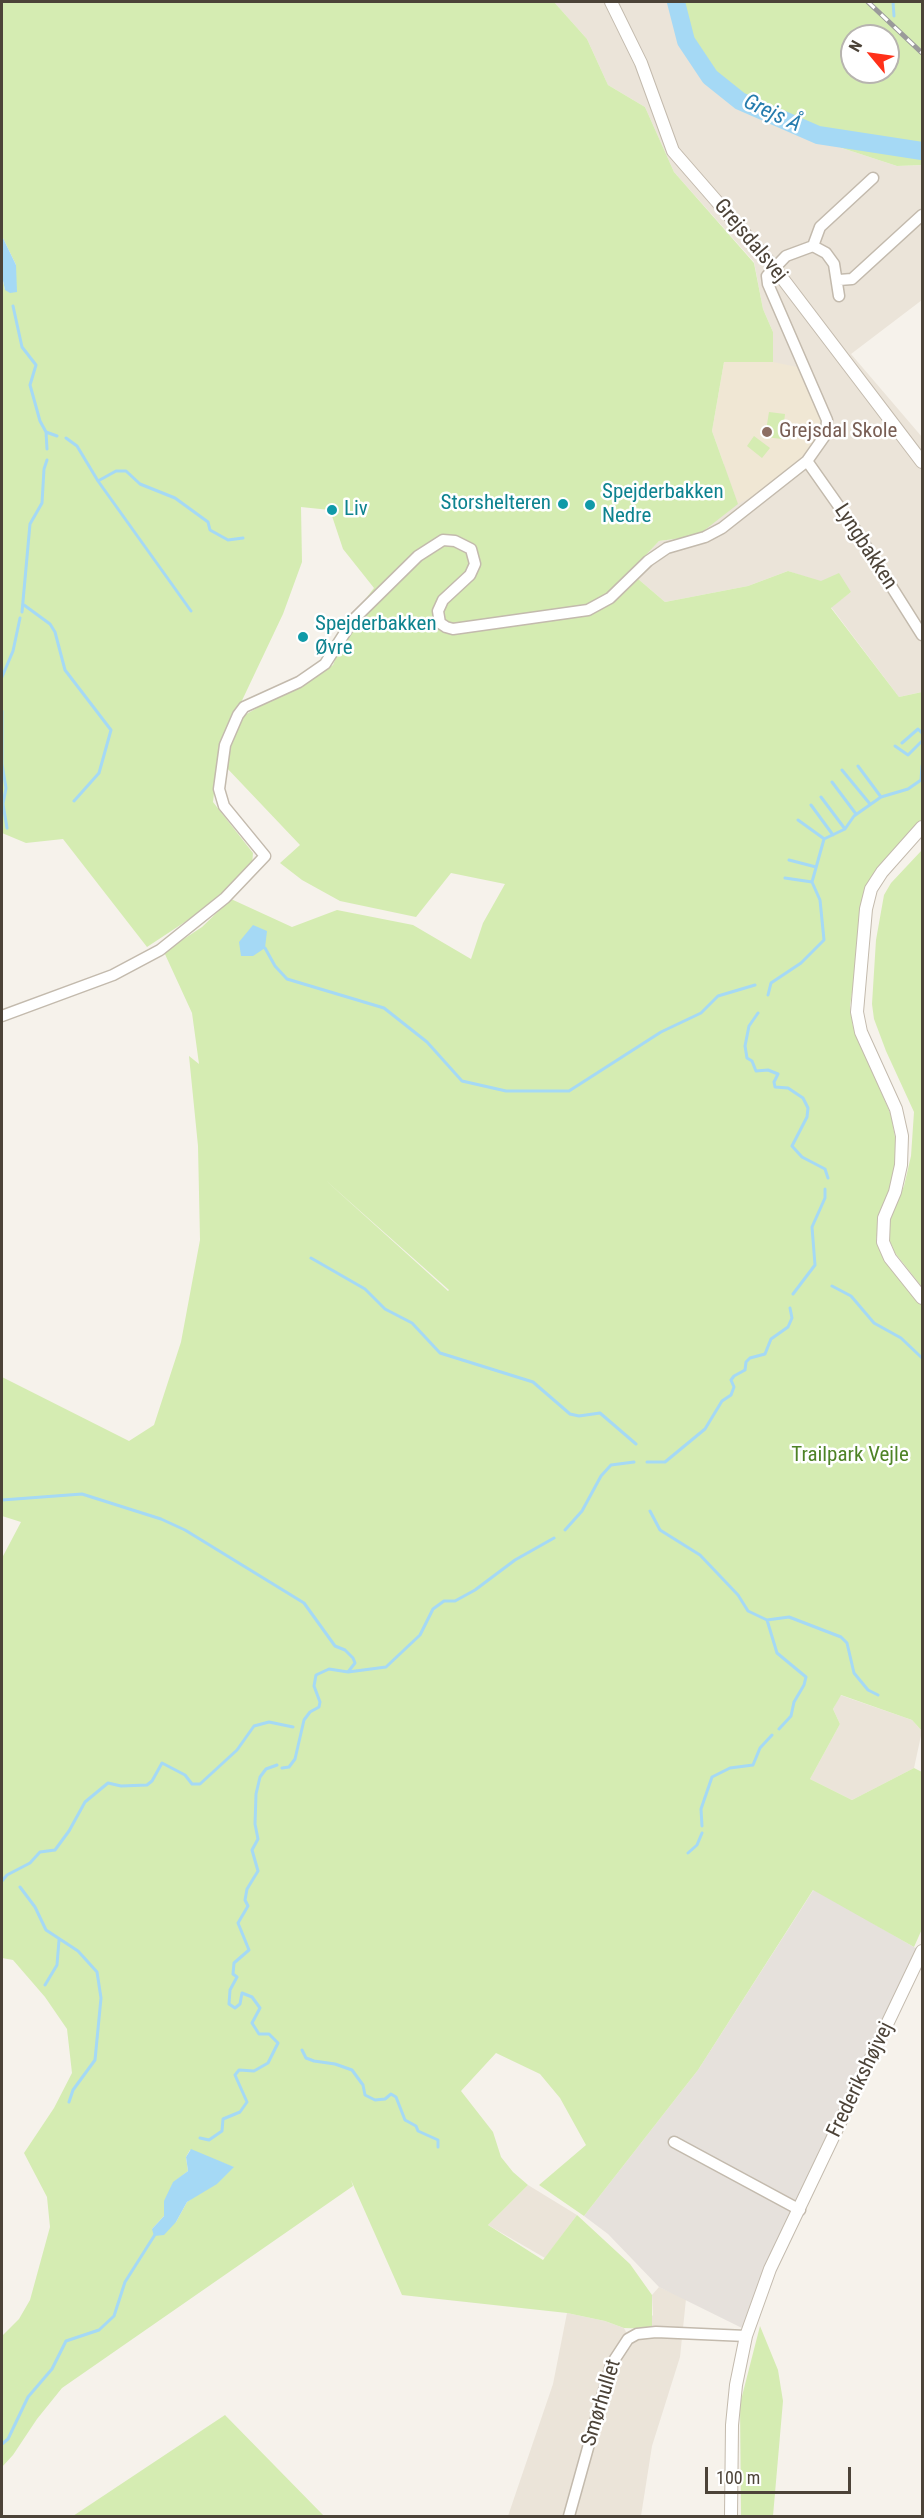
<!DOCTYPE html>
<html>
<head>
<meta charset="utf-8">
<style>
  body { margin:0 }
  #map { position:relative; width:924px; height:2518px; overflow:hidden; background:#f6f2eb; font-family:"Roboto Condensed",sans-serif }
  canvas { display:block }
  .frame { position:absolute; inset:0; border:3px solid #4c4338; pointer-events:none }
  .north { position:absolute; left:840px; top:24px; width:60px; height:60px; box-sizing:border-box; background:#fff; border:2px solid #b7b4af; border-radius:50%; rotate:299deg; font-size:16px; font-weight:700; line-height:24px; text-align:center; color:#4c4338 }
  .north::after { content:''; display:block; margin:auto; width:21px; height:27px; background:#ff3019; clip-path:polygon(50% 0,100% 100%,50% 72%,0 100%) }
  .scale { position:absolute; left:705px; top:2467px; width:146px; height:27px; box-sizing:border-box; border:3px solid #4c4338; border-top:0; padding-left:8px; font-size:18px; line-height:21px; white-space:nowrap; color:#4c4338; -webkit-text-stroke:4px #fff; paint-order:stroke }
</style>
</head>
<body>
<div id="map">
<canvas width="924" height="2518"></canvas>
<div class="frame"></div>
<div class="north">N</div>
<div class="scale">100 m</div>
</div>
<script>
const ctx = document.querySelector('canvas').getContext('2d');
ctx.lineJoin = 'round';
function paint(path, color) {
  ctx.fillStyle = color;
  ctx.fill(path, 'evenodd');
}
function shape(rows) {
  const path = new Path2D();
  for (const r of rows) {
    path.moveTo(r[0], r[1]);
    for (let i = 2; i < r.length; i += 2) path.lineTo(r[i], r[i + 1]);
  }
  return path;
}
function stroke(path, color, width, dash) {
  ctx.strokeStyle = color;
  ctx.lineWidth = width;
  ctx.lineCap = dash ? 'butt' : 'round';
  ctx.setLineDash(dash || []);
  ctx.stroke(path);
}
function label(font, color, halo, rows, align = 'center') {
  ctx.font = font + ' "Roboto Condensed",sans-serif';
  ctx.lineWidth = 5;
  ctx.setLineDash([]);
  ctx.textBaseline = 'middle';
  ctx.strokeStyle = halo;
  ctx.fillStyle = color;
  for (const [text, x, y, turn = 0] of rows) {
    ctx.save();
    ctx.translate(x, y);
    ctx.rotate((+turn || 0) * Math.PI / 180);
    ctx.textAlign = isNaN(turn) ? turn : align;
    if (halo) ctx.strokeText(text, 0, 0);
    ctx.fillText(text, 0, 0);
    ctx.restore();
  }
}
paint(shape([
  [554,2,679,2,695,48,733,92,793,132,897,166,922,165,922,300,851,354,922,437,922,692,899,697,831,607,851,592,788,571,748,586,665,602,630,572,659,541,697,536,773,332,763,309,754,262,674,172,645,107,608,85,587,39],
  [840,1695,912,1720,922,1731,914,1768,852,1800,810,1779,840,1724,833,1709],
  [528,2185,577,2215,545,2258,488,2225],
  [659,2287,686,2299,680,2357,652,2446,641,2516,508,2516,553,2384,567,2313,605,2321,624,2328,628,2336,637,2332,653,2315,652,2295]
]), '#ebe4d9');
paint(shape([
  [814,1889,919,1950,744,2329,659,2287,608,2234,584,2216,698,2070]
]), '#e6e1dc');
paint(shape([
  [724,362,773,362,797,367,823,424,822,433,799,460,755,495,738,504,712,431]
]), '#f0e7d4');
paint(shape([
  [2,2,554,2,587,39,608,85,645,107,674,172,754,263,763,309,773,332,773,362,724,362,712,431,738,504,697,536,659,541,630,572,665,602,748,586,788,571,821,581,839,573,851,592,831,608,899,697,922,692,922,819,868,885,850,1006,853,1026,891,1115,897,1148,893,1179,876,1239,897,1276,922,1305,922,1731,912,1720,841,1695,833,1709,840,1724,810,1779,852,1800,914,1768,922,1772,922,1929,914,1947,813,1890,698,2070,584,2216,539,2185,586,2145,560,2098,540,2074,496,2053,461,2091,493,2132,501,2157,513,2172,528,2185,488,2225,543,2260,577,2215,630,2264,652,2295,652,2329,624,2328,605,2321,567,2313,402,2295,351,2180,353,2186,62,2388,37,2419,13,2455,2,2467,2,2336,19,2319,30,2300,50,2227,47,2197,24,2153,54,2108,72,2073,67,2029,45,1997,13,1960,2,1958,2,1558,21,1522,2,1516,2,1377,129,1441,154,1425,181,1342,200,1240,198,1146,189,1056,199,1064,192,1013,164,952,202,927,231,899,292,927,337,910,413,925,471,959,483,923,505,884,451,873,416,917,340,901,302,880,280,863,300,845,225,766,230,743,243,716,333,665,351,618,374,588,343,549,330,510,301,507,302,562,283,614,219,749,213,802,253,853,252,865,235,883,203,910,147,947,63,839,26,843,2,833,2,276,5,290,16,265,2,236],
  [323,1178,449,1290,448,1291],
  [190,2150,233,2167,187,2202,176,2222,152,2229,164,2216,173,2183,188,2171,186,2157],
  [679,2,922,2,922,165,897,166,793,132,733,92,695,48],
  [852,36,888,36,888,72,852,72],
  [769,412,785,414,782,439,765,437],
  [754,436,770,448,762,458,747,446],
  [922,850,922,1287,895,1253,888,1237,891,1214,904,1186,911,1156,914,1112,886,1051,874,1019,872,1004,876,940,884,895,891,883],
  [760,2326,778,2370,783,2401,773,2516,741,2516,740,2404],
  [225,2415,324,2516,73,2516]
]), '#d5ecb2');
paint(shape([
  [2,236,16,265,17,292,10,293,5,290,2,276],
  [253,925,267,931,265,948,253,956,241,956,239,942],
  [191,2149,234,2167,217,2184,187,2202,176,2222,164,2235,154,2236,152,2229,164,2216,164,2201,173,2182,188,2171,186,2157]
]), '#a5d9f5');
stroke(shape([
  [893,2,894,16],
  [13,306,22,347,36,365,30,385,40,421,46,432,47,449],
  [46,432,57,436],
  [66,438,77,446,98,481,116,471,126,471,140,484,175,498,208,522,210,530,228,540,243,538],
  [98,481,191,611],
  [24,605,50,624,55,632,65,670,111,730,99,773,74,801],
  [22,612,30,524,42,503,44,469,47,460],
  [2,677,13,651,20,618],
  [2,711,2,764,6,788,3,804,7,828],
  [902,743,918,729,922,733],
  [895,746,908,755,922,741],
  [858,766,881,797],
  [842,770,870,804],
  [832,782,856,814],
  [821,797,845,829],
  [811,805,833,835],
  [798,820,823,838],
  [789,860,816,867],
  [785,878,812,882],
  [265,948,275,966,287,979,384,1008,427,1042,462,1081,506,1091,569,1091,661,1032,701,1013,718,996,755,985],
  [768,995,771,983,801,963,824,940,820,900,812,882,824,839,845,829,854,816,881,797,908,789,921,780,922,766],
  [758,1013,749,1026,745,1046,747,1058,752,1061,756,1071,768,1070,778,1074,774,1082,775,1087,788,1088,803,1098,808,1108,807,1117,792,1146,802,1157,825,1169,828,1178],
  [311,1258,365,1289,385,1309,412,1323,440,1353,533,1382,570,1414,579,1416,600,1413,636,1444],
  [832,1286,851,1296,874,1323,901,1338,922,1358],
  [793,1294,815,1265,812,1227,825,1198,825,1189],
  [647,1462,665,1462,705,1429,722,1401,731,1395,734,1387,731,1380,734,1376,745,1370,746,1362,750,1358,765,1354,771,1339,788,1327,792,1318,790,1308],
  [2,1500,82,1494,161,1519,185,1530,304,1603,335,1646,345,1650,353,1658,355,1663,348,1672],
  [650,1511,660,1530,700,1555,738,1595,748,1611,767,1620,777,1653,806,1677,804,1685,794,1702,791,1716,779,1729],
  [565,1530,582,1511,601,1476,611,1465,634,1462],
  [767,1620,789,1617,841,1637,847,1643,854,1673,868,1690,878,1695],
  [282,1768,289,1767,295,1759,304,1720,310,1712,319,1707,320,1702,314,1686,316,1675,329,1669,348,1672,386,1667,420,1635,433,1609,444,1601,455,1601,475,1590,515,1560,554,1538],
  [702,1826,701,1809,712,1777,730,1768,753,1765,760,1748,772,1735],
  [688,1853,697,1845,702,1833],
  [2,1881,7,1875,30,1863,40,1852,55,1850,69,1831,85,1802,108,1783,121,1786,147,1785,152,1781,162,1763,185,1775,192,1784,200,1784,237,1750,254,1726,269,1722,293,1727],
  [20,1887,35,1907,46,1930,78,1951,97,1972,101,1998,95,2060,73,2090,69,2102],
  [45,1985,57,1965,59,1940],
  [302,2050,306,2058,314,2061,335,2064,352,2070,363,2085,365,2095,375,2100,385,2099,391,2094,396,2097,405,2120,416,2126,418,2131,438,2140,438,2147],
  [200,2138,209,2140,222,2131,223,2119,240,2112,247,2102,235,2075,239,2070,254,2071,268,2063,278,2043,269,2034,259,2034,252,2023,260,2008,252,1997,242,1993,240,2004,235,2008,229,2004,230,1990,237,1977,233,1974,234,1963,249,1950,238,1923,248,1906,245,1900,247,1889,258,1871,252,1850,258,1839,255,1824,256,1794,260,1777,266,1769,277,1765],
  [2,2444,8,2439,28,2397,52,2369,66,2341,99,2330,114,2316,125,2282,156,2233]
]), '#a5d9f5', 3);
stroke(shape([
  [676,2,686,41,710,77,740,101,818,135,922,151]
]), '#a5d9f5', 18);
const minor = shape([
  [813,246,820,227,873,178],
  [839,280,852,279,922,215],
  [807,461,857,532,922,635],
  [2,1016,113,975,160,950,225,898,265,856,224,806,219,789,225,745,238,715,244,707,299,682,325,664,353,620,418,556,443,540,455,541,471,549,475,564,470,575,443,600,438,611,440,623,446,627,453,629,588,610,610,598,648,561,667,548,705,537,722,528,807,461,826,434,827,420,768,284,767,276,786,256,813,246,826,253,834,264,839,296],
  [674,2142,800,2210],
  [569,2516,611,2365,628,2339,637,2334,656,2332,746,2336]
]);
const tertiary = shape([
  [611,2,641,63,673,151,773,266,922,462],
  [922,827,882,872,871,889,866,909,857,1012,861,1032,896,1109,902,1136,901,1165,895,1192,884,1218,883,1242,890,1258,922,1298],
  [731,2516,732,2425,736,2385,746,2336,770,2269,922,1951]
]);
stroke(minor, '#c3baad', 13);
stroke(tertiary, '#c3baad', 14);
stroke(minor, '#fff', 10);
stroke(tertiary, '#fff', 12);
const rail = shape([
  [868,2,922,53]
]);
stroke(rail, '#9a9a9a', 5);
stroke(rail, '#fff', 3, [9]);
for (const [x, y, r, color] of [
  [767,432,6,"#8d6e63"],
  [563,504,6,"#0f9aa8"],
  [590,505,6,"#0f9aa8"],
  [332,510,6,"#0f9aa8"],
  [303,637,6,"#0f9aa8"]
]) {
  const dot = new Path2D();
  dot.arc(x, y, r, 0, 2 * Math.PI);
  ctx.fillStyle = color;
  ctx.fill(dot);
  stroke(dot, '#fff', 2);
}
label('21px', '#4c4338', '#fff', [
  ["Grejsdalsvej",750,241,50],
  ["Lyngbakken",865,547,57],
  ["Frederikshøjvej",861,2080,-64],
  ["Smørhullet",602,2403,-73]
]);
label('21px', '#785e54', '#fff', [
  ["Grejsdal Skole",779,432]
], 'left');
label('21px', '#0d838f', '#fff', [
  ["Spejderbakken",602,493],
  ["Nedre",602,517],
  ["Storshelteren",551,504,"right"],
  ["Liv",344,510],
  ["Spejderbakken",315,625],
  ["Øvre",315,649]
], 'left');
label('21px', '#4e8326', '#fff', [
  ["Trailpark Vejle",850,1456]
]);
label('italic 22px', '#267cae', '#fff', [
  ["Grejs Å",772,114,25]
]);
</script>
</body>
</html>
